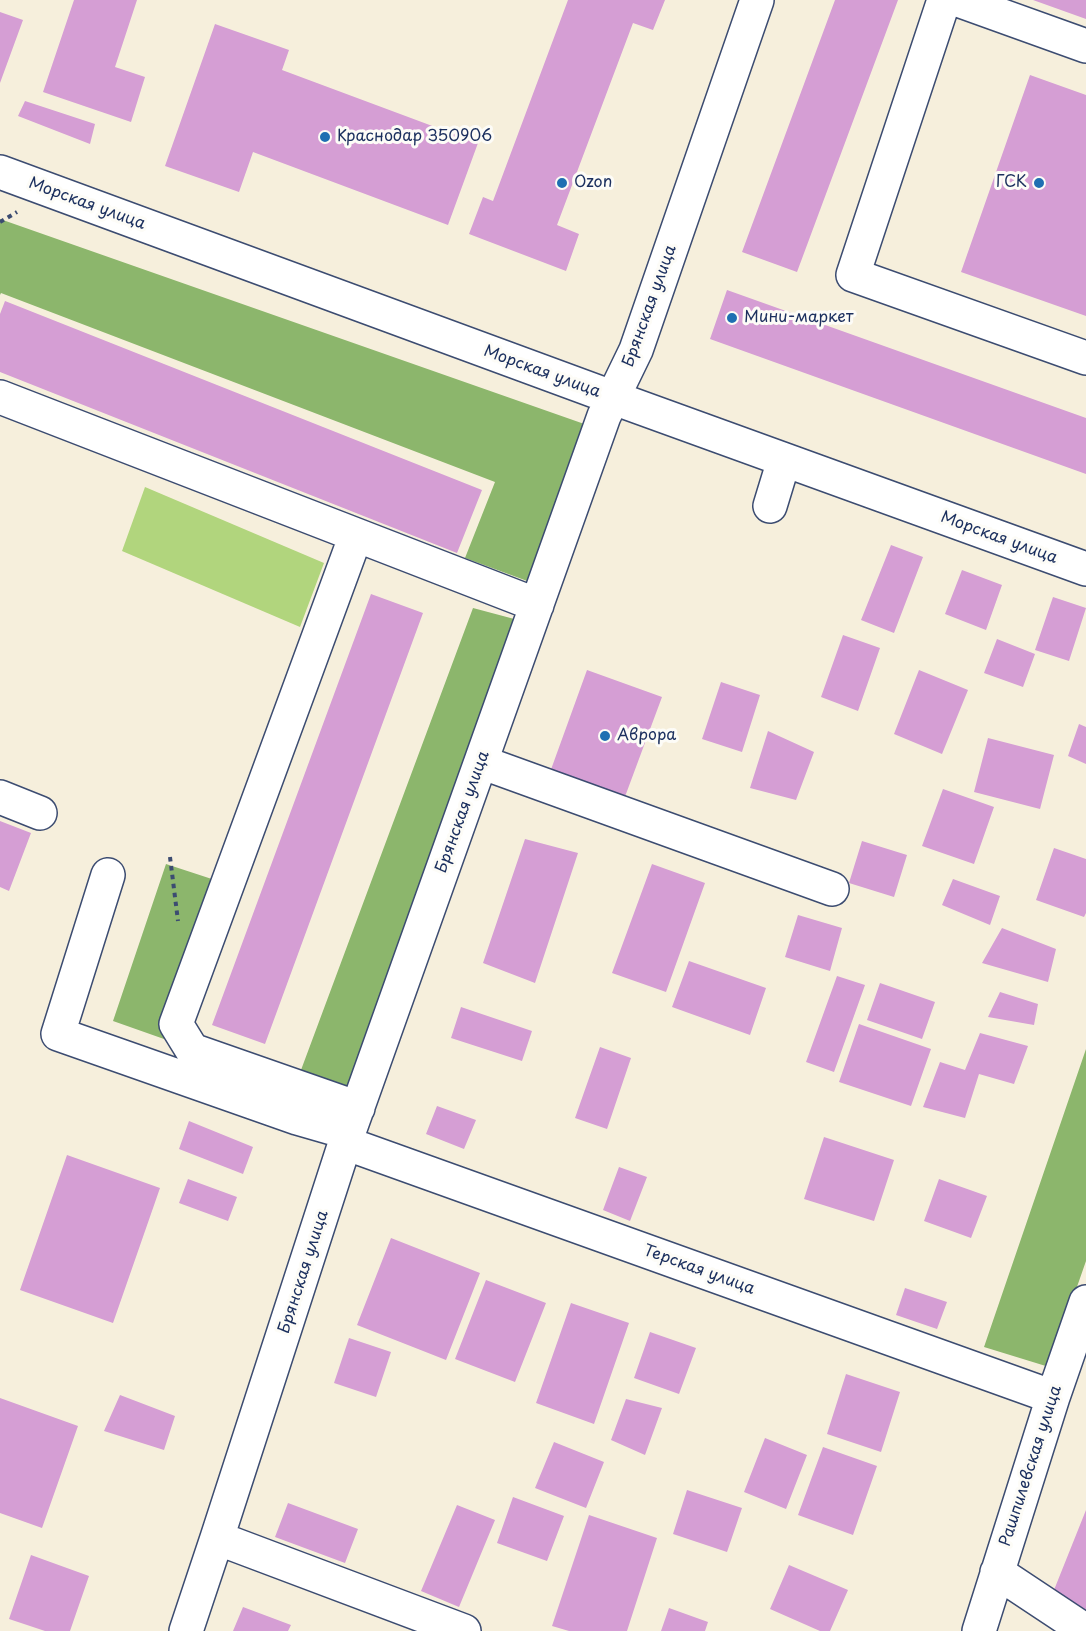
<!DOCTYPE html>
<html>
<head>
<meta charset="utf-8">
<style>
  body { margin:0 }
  canvas { display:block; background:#f6efdc }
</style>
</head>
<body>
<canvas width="1086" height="1631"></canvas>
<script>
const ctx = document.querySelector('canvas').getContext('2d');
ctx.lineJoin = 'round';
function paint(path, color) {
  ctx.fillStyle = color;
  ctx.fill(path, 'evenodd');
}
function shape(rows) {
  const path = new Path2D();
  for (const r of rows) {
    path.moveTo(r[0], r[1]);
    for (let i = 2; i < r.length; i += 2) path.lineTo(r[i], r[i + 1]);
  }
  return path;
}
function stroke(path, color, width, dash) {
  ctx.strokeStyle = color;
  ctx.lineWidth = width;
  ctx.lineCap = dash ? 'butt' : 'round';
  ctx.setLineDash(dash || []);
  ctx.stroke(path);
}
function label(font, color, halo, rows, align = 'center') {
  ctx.font = font + ' "Playpen Sans",sans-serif';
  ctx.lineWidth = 6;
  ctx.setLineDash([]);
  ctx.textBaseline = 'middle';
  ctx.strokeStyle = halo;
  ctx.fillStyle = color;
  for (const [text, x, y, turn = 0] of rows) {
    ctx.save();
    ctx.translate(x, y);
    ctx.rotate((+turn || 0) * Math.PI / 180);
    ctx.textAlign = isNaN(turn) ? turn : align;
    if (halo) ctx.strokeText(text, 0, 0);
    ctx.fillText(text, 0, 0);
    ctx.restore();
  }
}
paint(shape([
  [145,487,324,563,300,627,122,551]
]), '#b1d57d');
paint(shape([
  [0,219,590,426,530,582,465,558,495,482,1,293,0,295],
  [473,608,518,620,352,1093,301,1070],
  [166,864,221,882,164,1039,113,1021],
  [1086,1049,1086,1261,1049,1367,984,1347]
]), '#8cb66c');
paint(shape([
  [74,0,137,0,115,67,145,77,131,122,43,92],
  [568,0,665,0,653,30,633,23,557,225,579,234,566,271,469,234,483,197,493,201],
  [835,0,898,0,797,272,742,252],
  [1033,0,1086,0,1086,19],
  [0,12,23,20,0,83],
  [215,24,289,50,282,70,478,143,448,225,253,152,239,192,165,166],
  [1030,75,1086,95,1086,316,961,272],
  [25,101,95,124,90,144,18,116],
  [727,290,1086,418,1086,474,710,339],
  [5,301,482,490,457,553,0,372,0,314],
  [891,545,923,557,894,633,861,620],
  [962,570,1002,585,986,630,945,614],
  [371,594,423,613,265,1044,212,1025],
  [1053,597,1086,608,1069,661,1035,650],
  [843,635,880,648,858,711,821,697],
  [997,639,1035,654,1023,687,984,673],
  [587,670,662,697,623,802,549,775],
  [919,670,968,690,942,754,894,734],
  [721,682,760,695,742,752,702,739],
  [1079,724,1086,727,1086,764,1068,756],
  [768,731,814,752,796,800,750,788],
  [988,738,1054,755,1040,809,974,792],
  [943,789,994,807,974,864,922,846],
  [0,821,31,833,9,891,0,887],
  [525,839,578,853,535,983,483,963],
  [862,841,907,855,894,897,849,883],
  [1054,848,1086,859,1086,913,1084,917,1036,900],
  [652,864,705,883,666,992,612,973],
  [953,879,1000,896,990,925,942,905],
  [798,915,842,928,830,971,785,957],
  [1002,928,1056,949,1048,982,982,963],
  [689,961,766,988,750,1035,672,1007],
  [837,976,865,985,834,1072,806,1062],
  [880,983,935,1002,922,1039,867,1020],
  [1000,992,1038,1004,1034,1025,988,1017],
  [461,1007,532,1031,522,1061,451,1038],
  [859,1024,931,1049,911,1106,839,1082],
  [980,1033,1028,1046,1014,1084,979,1074,965,1118,923,1107,940,1062,965,1070],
  [600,1047,631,1058,607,1129,575,1118],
  [437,1106,476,1120,464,1149,426,1134],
  [189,1121,253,1147,243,1174,179,1149],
  [824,1137,894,1160,874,1221,804,1199],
  [67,1155,160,1188,113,1323,20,1290],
  [619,1167,647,1177,630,1221,603,1210],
  [188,1179,237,1197,228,1221,179,1203],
  [939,1179,987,1196,971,1238,924,1221],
  [391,1238,480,1273,446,1360,357,1325],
  [486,1280,546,1303,515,1382,455,1359],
  [905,1288,947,1302,937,1329,896,1315],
  [571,1303,629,1323,594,1424,536,1403],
  [650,1332,696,1348,679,1394,634,1378],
  [349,1338,391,1352,376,1397,334,1383],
  [846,1374,900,1392,881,1452,827,1434],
  [120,1395,175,1416,164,1450,104,1431],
  [0,1398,78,1426,42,1528,0,1513],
  [626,1399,662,1408,645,1455,611,1440],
  [765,1438,807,1455,786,1509,744,1492],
  [554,1442,604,1462,586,1508,535,1488],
  [823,1447,877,1466,853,1535,798,1515],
  [687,1490,742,1508,727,1552,673,1534],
  [513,1497,564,1516,547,1561,497,1543],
  [288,1503,358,1529,345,1563,275,1537],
  [457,1505,495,1520,459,1607,421,1591],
  [1086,1510,1086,1612,1054,1590],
  [589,1515,657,1538,627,1631,569,1631,552,1626],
  [31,1555,89,1576,70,1631,45,1631,9,1619],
  [789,1565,848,1590,830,1631,820,1631,770,1609],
  [243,1607,291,1625,288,1631,233,1631],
  [669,1608,708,1622,705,1631,661,1631]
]), '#d59ed4');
const minor = shape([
  [944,0,853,275,1086,358],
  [958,0,1086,46],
  [0,172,614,398,1086,569],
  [0,397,537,605],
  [770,506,784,460],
  [356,535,176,1024,192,1050,358,1108],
  [481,762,832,889],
  [0,797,40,813],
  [108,875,58,1034,297,1118,349,1133],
  [345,1143,1053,1397],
  [217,1538,464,1631],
  [997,1572,1086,1631],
  [186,1631,217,1538,345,1143,604,416,636,350,757,0],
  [979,1631,1053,1397,1086,1302]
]);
stroke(minor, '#3c4c71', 36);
stroke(shape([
  [0,222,17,212],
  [170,857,178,921]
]), '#3c4c71', 4, [4.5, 4.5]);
stroke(minor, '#fff', 33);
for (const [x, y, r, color] of [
  [325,137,6,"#1f6fb2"],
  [562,183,6,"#1f6fb2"],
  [1039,183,6,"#1f6fb2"],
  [732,318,6,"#1f6fb2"],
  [605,736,6,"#1f6fb2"]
]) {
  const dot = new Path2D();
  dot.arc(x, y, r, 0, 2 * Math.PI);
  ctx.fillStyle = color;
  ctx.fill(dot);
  stroke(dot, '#fdfcf7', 2);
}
label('16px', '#1b2f5e', '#fdfcf7', [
  ["Краснодар 350906",337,137],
  ["Ozon",574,183],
  ["ГСК",1027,183,"right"],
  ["Мини-маркет",744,318],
  ["Аврора",617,736]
], 'left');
label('16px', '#1b2f5e', '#fdfcf7', [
  ["Морская улица",87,204,20],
  ["Брянская улица",650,306,-70],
  ["Морская улица",542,372,20],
  ["Морская улица",999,538,20],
  ["Брянская улица",463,812,-70],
  ["Терская улица",699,1270,20],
  ["Брянская улица",304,1272,-72],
  ["Рашпилевская улица",1031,1466,-72]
]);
</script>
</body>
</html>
